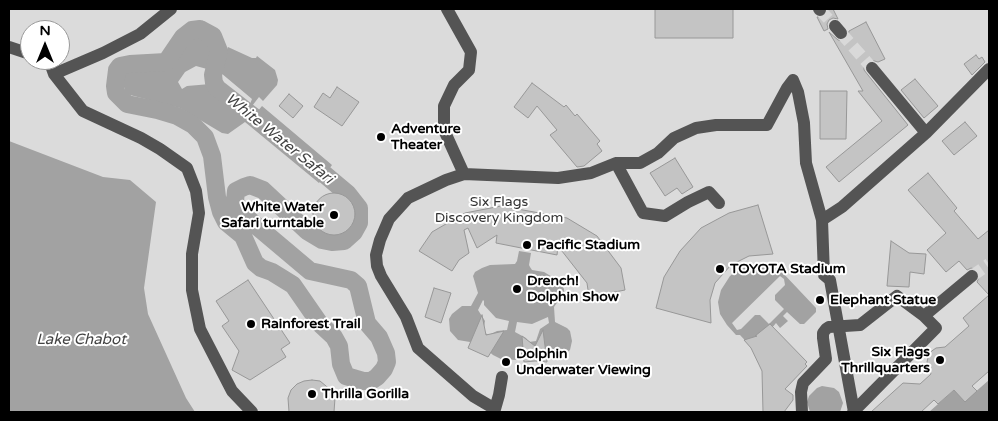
<!DOCTYPE html>
<html>
<head>
<meta charset="utf-8">
<style>
  body { margin:0 }
  #map { position:relative; width:998px; height:421px; overflow:hidden; background:#fff; font-family:"Varela Round",sans-serif }
  canvas { display:block }
  .frame { position:absolute; inset:0; border:10px solid #000; pointer-events:none }
  .north { position:absolute; left:20px; top:20px; width:50px; height:50px; box-sizing:border-box; background:#fff; border:1px solid #999; border-radius:50%; rotate:0deg; font-size:14px; font-weight:700; line-height:20px; text-align:center; color:#000 }
  .north::after { content:''; display:block; margin:auto; width:18px; height:22px; background:#000; clip-path:polygon(50% 0,100% 100%,50% 72%,0 100%) }
</style>
</head>
<body>
<div id="map">
<canvas width="998" height="421"></canvas>
<div class="frame"></div>
<div class="north">N</div>
</div>
<script>
const ctx = document.querySelector('canvas').getContext('2d');
ctx.lineJoin = 'round';
function paint(path, color) {
  ctx.fillStyle = color;
  ctx.fill(path, 'evenodd');
}
function shape(rows) {
  const path = new Path2D();
  for (const r of rows) {
    if (r.length === 3) {
      path.moveTo(r[0] + r[2], r[1]);
      path.arc(r[0], r[1], r[2], 0, 2 * Math.PI);
      continue;
    }
    path.moveTo(r[0], r[1]);
    for (let i = 2; i < r.length; i += 2) path.lineTo(r[i], r[i + 1]);
  }
  return path;
}
function stroke(path, color, width, dash) {
  ctx.strokeStyle = color;
  ctx.lineWidth = width;
  ctx.lineCap = dash ? 'butt' : 'round';
  ctx.setLineDash(dash || []);
  ctx.stroke(path);
}
function label(font, color, halo, rows, align = 'center') {
  ctx.font = font + ' "Varela Round",sans-serif';
  ctx.lineWidth = 4;
  ctx.setLineDash([]);
  ctx.textBaseline = 'middle';
  ctx.strokeStyle = halo;
  ctx.fillStyle = color;
  for (const [text, x, y, turn = 0] of rows) {
    ctx.save();
    ctx.translate(x, y);
    ctx.rotate((+turn || 0) * Math.PI / 180);
    ctx.textAlign = isNaN(turn) ? turn : align;
    if (halo) ctx.strokeText(text, 0, 0);
    ctx.fillText(text, 0, 0);
    ctx.restore();
  }
}
paint(shape([
  [9,9,989,9,989,412,183,412,9,168],
  [30,30,60,30,60,60,30,60]
]), '#dbdbdb');
paint(shape([
  [200,35,210,39,214,47,212,58,207,69,196,66,185,72,178,82,182,89,187,86,222,83,257,112,262,106,332,165,319,183,245,122,228,134,222,133,180,108,130,95,125,91,123,83,124,75,129,69,164,66,176,58,187,41,194,36],
  [228,47,252,58,256,58,257,56,275,70,278,80,277,85,263,101,259,97,252,106,250,104,252,99,221,73,220,67],
  [9,141,103,177,130,180,156,202,144,288,148,314,186,398,195,412,9,412],
  [519,251,531,253,529,265,530,267,532,270,544,272,554,278,562,285,564,289,564,293,554,307,555,322,567,328,570,331,572,341,570,350,562,357,552,358,542,354,516,360,501,359,493,355,476,340,470,342,458,340,450,331,449,319,452,314,462,306,471,306,478,293,473,276,475,272,482,268,490,265,515,264,517,261],
  [483,300,484,301,484,305,496,318,509,321,507,330,497,331,489,335,483,332,485,321,478,310],
  [548,317,549,323,540,329,536,341,529,342,526,338,515,332,517,322,532,324],
  [755,264,768,264,781,271,816,308,816,312,804,324,800,324,787,312,783,316,788,321,780,328,776,323,754,350,740,335,736,335,727,325,720,314,718,302,721,290,730,276,737,270],
  [780,276,784,279,785,285,775,295,775,300,784,309,769,324,760,315,755,315,741,329,737,330,732,323],
  [989,380,989,412,929,412,954,390,965,401],
  [822,386,834,388,839,392,843,403,840,412,810,412,807,402,809,396,817,388]
]), '#a2a2a2');
stroke(shape([
  [200,29,213,36,219,51,213,75,214,83,217,88,280,137,348,194,359,208,359,223,354,232,344,241,332,242,322,240,307,231,263,190,250,185,244,187,236,191,235,201,240,212,310,271,351,280,358,286,367,323,379,337,386,353,387,362,384,369,377,377,371,381,363,381,346,376,341,364,339,346,334,337,320,324,293,285,272,272,261,268,255,263,243,236,226,222,221,212,217,197,212,156,205,137,193,125,177,116,157,110,127,104,116,93,115,86,117,70,120,66,130,64,166,62,183,37,192,30,200,29]
]), '#a2a2a2', 18);
const building = shape([
  [655,9,733,9,733,38,655,38,655,9],
  [828,9,833,9,838,19,833,18,829,20,827,24,828,29,824,31,817,17,825,16,828,9],
  [866,22,885,59,878,62,871,60,867,61,864,66,864,70,908,125,839,182,826,167,882,121,858,91,863,91,829,32,838,40,843,41,848,36,849,31,866,22],
  [976,55,979,59,982,57,985,62,972,75,964,64,976,55],
  [915,79,938,106,924,118,901,90,915,79],
  [532,83,564,107,566,105,575,116,577,114,600,141,597,144,602,151,584,166,577,167,550,135,557,130,537,106,528,118,514,107,532,83],
  [337,87,359,102,342,126,314,107,323,93,330,98,337,87],
  [820,91,847,91,846,139,820,139,820,91],
  [289,94,303,106,293,118,279,106,289,94],
  [965,122,977,136,954,155,942,141,965,122],
  [675,158,693,187,682,194,677,188,665,196,650,173,675,158],
  [928,173,957,208,954,211,978,239,989,230,989,371,972,386,977,391,965,402,954,390,938,404,934,400,921,412,871,412,903,383,920,384,931,374,927,362,929,353,936,348,945,347,969,326,963,318,989,295,977,282,980,275,978,270,971,268,967,270,959,261,946,272,927,250,946,233,908,190,928,173],
  [334,214,21],
  [758,205,773,254,749,256,731,265,715,283,710,300,711,323,656,308,664,277,680,251,701,228,729,213,758,205],
  [501,206,567,218,597,236,621,268,625,290,589,297,587,283,558,246,557,255,496,243,497,235,477,248,468,228,464,230,469,253,459,260,452,271,419,251,432,232,465,213,501,206],
  [891,241,909,253,926,254,924,274,910,272,909,287,887,286,891,241],
  [248,280,290,343,281,349,286,357,250,380,232,370,239,351,222,326,229,321,216,301,248,280],
  [434,288,451,293,441,323,425,317,434,288],
  [482,315,486,335,504,331,488,357,468,348,482,315],
  [770,324,807,362,805,364,807,366,785,389,793,395,793,400,784,412,763,412,762,371,751,348,744,340,757,336,755,336,770,324],
  [543,330,547,362,535,361,524,362,522,336,535,346,543,330],
  [312,380,320,381,332,391,335,398,334,412,289,412,288,398,291,390,297,384,304,381,312,380]
]);
paint(building, '#c4c4c4');
stroke(building, '#989898', 1);
stroke(shape([
  [820,10,835,26],
  [841,33,872,68],
  [972,276,989,264]
]), '#d9d9d9', 12, [12, 6]);
stroke(shape([
  [447,9,471,52,469,70,454,85,444,106,444,130,464,174],
  [819,9,820,10],
  [835,26,841,33],
  [9,47,30,54],
  [49,60,54,74,83,111,141,138,160,149,187,168,196,191,199,213,192,254,192,290,200,329,232,391,252,412],
  [872,68,926,133],
  [54,74,103,53,140,34,171,9],
  [616,163,643,213,665,216,688,202,709,192,719,203],
  [924,316,972,276],
  [495,409,499,395,502,377],
  [494,412,495,409,473,396,418,348,406,317,381,276,377,266,376,255,380,240,389,219,408,198,446,180,464,174,558,178,591,173,616,163,640,163,658,153,674,138,696,128,716,125,767,125,787,88,793,80,798,92,804,123,806,163,822,220],
  [802,412,801,392,803,383,826,359,823,338,823,333,826,329,829,327,860,325,897,296,924,316,936,328,853,412],
  [854,412,830,280,824,275,822,220,842,207,926,133,989,69]
]), '#545454', 12);
for (const [x, y, r, color] of [
  [381,137,5,"#000"],
  [334,215,5,"#000"],
  [527,245,5,"#000"],
  [720,269,5,"#000"],
  [517,289,5,"#000"],
  [820,300,5,"#000"],
  [251,324,5,"#000"],
  [940,360,5,"#000"],
  [506,362,5,"#000"],
  [312,394,5,"#000"]
]) {
  const dot = new Path2D();
  dot.arc(x, y, r, 0, 2 * Math.PI);
  ctx.fillStyle = color;
  ctx.fill(dot);
  stroke(dot, '#fff', 2);
}
label('bold 14px', '#000', '#fff', [
  ["Adventure",391,129],
  ["Theater",391,145],
  ["White Water",324,207,"right"],
  ["Safari turntable",324,223,"right"],
  ["Pacific Stadium",537,245],
  ["TOYOTA Stadium",730,269],
  ["Drench!",527,281],
  ["Dolphin Show",527,297],
  ["Elephant Statue",830,300],
  ["Rainforest Trail",261,324],
  ["Six Flags",930,352,"right"],
  ["Thrillquarters",930,368,"right"],
  ["Dolphin",516,354],
  ["Underwater Viewing",516,370],
  ["Thrilla Gorilla",322,394]
], 'left');
label('14px', '#323232', '#fff', [
  ["Six Flags",499,202],
  ["Discovery Kingdom",499,218]
]);
label('italic 15px', '#434343', '#fff', [
  ["White Water Safari",279,139,39],
  ["Lake Chabot",81,340]
]);
</script>
</body>
</html>
